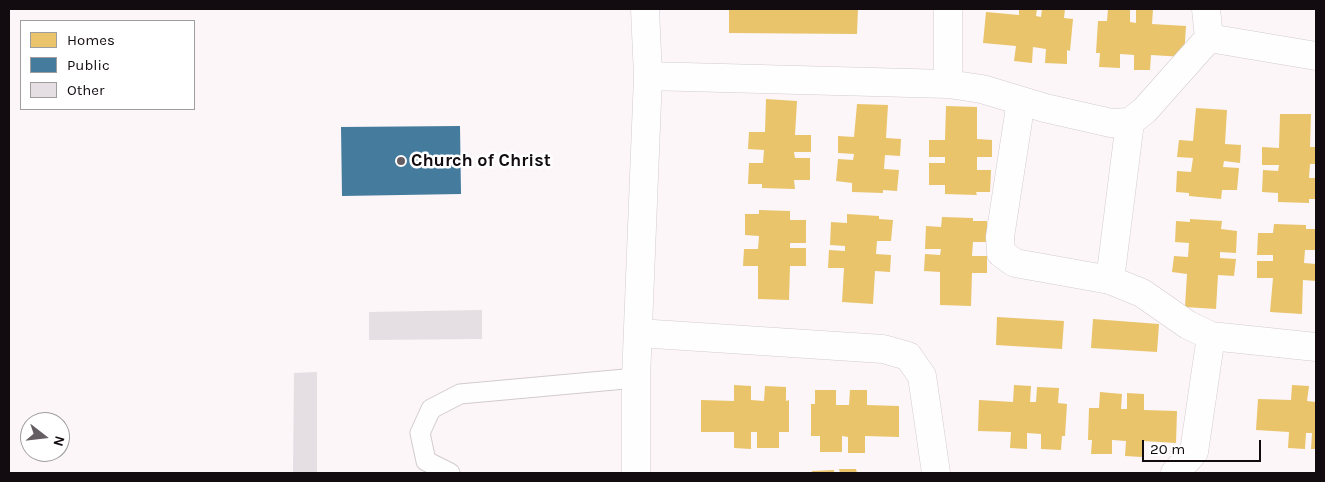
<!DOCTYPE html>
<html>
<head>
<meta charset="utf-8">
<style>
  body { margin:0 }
  #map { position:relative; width:1325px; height:482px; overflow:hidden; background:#fcf6f9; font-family:Karla,sans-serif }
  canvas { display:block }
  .frame { position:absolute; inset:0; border:10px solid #120b10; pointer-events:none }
  .legend { position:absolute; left:20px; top:20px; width:175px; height:90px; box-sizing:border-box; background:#fff; border:1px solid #a09d9f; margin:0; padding:6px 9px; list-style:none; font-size:15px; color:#120b10 }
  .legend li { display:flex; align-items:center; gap:10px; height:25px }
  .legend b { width:25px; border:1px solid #a09d9f }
  .north { position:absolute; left:20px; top:412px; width:50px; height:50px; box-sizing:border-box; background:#fff; border:1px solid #a09d9f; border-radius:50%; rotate:106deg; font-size:14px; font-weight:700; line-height:20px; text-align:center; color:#120b10 }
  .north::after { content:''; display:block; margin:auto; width:18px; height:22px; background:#645d62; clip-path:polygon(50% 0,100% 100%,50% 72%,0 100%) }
  .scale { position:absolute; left:1142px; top:440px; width:119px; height:22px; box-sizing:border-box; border:2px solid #120b10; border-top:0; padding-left:6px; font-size:15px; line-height:18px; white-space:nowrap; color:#120b10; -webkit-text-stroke:4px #fff; paint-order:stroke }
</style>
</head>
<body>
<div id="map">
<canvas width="1325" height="482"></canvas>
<div class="frame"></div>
<ul class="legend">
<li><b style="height:14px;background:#e9c46a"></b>Homes</li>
<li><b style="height:14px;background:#457b9d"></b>Public</li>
<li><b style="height:14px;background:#e5dee2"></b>Other</li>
</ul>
<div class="north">N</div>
<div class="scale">20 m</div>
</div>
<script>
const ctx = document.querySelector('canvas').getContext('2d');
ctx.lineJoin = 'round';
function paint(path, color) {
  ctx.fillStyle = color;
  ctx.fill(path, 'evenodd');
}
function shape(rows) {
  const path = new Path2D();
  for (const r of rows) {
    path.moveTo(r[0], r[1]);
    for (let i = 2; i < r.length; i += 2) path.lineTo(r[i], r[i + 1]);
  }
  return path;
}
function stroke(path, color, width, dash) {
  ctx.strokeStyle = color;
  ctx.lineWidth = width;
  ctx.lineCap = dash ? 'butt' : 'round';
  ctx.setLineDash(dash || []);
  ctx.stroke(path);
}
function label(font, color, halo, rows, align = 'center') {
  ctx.font = font + ' Karla,sans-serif';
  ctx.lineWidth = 5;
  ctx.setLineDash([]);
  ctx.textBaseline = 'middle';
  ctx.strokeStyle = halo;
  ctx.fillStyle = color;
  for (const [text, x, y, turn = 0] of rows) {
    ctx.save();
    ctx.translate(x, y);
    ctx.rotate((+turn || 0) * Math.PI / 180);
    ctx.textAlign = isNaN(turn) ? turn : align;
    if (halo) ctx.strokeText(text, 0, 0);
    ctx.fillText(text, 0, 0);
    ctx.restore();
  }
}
paint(shape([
  [729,9,858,9,857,34,729,33],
  [1019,9,1037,9,1036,16,1041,17,1042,9,1065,9,1064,18,1073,19,1070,51,1067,50,1067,64,1045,63,1046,49,1033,47,1032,63,1014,61,1016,46,983,43,986,12,1019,15],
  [1108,9,1130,9,1130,22,1136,23,1136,9,1153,9,1152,24,1186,26,1184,57,1151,55,1150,70,1134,70,1134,55,1120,54,1120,68,1099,67,1100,53,1096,53,1098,21,1107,21],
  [766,99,797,101,795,135,811,135,811,152,794,152,795,158,810,158,810,180,794,180,795,189,762,188,762,184,748,184,749,163,763,163,764,150,748,149,749,132,765,132],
  [857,104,888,105,886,138,901,139,900,156,885,155,884,169,899,170,897,191,883,190,883,193,852,192,852,183,836,181,838,159,853,160,854,154,838,153,838,136,854,137],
  [946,106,977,107,977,139,992,140,992,157,977,157,977,170,991,170,990,192,976,192,977,195,945,194,945,185,929,185,929,163,945,163,945,157,929,157,929,140,945,140],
  [1196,108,1227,110,1225,144,1241,145,1240,163,1224,161,1223,167,1239,168,1237,190,1222,190,1221,199,1189,196,1189,193,1176,192,1177,171,1191,172,1193,158,1177,157,1179,140,1193,141],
  [1280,114,1311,114,1310,147,1316,147,1316,164,1310,164,1309,178,1316,178,1316,199,1309,199,1309,203,1278,202,1278,193,1262,192,1263,170,1278,171,1279,165,1262,165,1262,147,1279,148],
  [759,210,790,211,790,220,806,220,806,243,790,243,790,248,806,248,806,266,790,266,789,300,758,299,758,266,743,266,744,249,758,249,759,236,745,235,745,214,759,214],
  [847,214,879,216,879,219,893,220,891,241,877,241,876,254,891,255,890,272,875,271,873,304,842,302,844,268,828,268,829,250,845,251,845,246,830,245,831,222,847,223],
  [942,217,973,218,973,221,987,221,987,242,973,242,972,256,987,256,987,273,972,273,971,306,940,305,940,272,924,271,925,254,940,255,941,249,925,249,926,226,941,227],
  [1190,219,1222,221,1221,229,1237,231,1236,253,1220,252,1220,258,1236,259,1234,276,1218,275,1216,309,1185,307,1187,274,1172,272,1174,256,1188,257,1189,243,1175,242,1176,221,1190,222],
  [1274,224,1306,225,1306,229,1316,229,1316,250,1305,250,1304,263,1316,264,1316,281,1303,280,1302,314,1270,312,1273,278,1257,278,1257,261,1273,261,1273,255,1257,255,1258,233,1273,233],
  [997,317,1064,321,1062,349,996,345],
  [1093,319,1159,324,1157,352,1091,348],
  [734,385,751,386,751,400,764,401,765,386,786,387,786,401,789,400,789,432,779,432,779,448,757,448,757,432,751,432,751,449,734,448,734,432,701,432,701,400,734,401],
  [1014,385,1031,386,1030,402,1036,402,1037,387,1059,388,1058,403,1067,404,1065,436,1062,436,1061,450,1041,449,1041,434,1027,433,1027,449,1010,448,1011,432,978,431,979,400,1013,402],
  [1292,385,1309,386,1307,401,1316,402,1316,449,1311,449,1312,433,1306,433,1305,449,1288,448,1289,432,1256,430,1258,399,1291,400],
  [815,390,836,390,836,405,849,405,850,390,867,390,867,405,899,406,899,437,865,436,865,453,848,453,848,437,842,436,842,452,820,452,820,436,811,436,811,404,815,404],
  [1100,392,1122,394,1121,409,1127,409,1127,393,1144,394,1144,410,1177,411,1176,443,1143,441,1142,457,1125,456,1126,441,1112,440,1112,454,1091,454,1092,440,1088,440,1089,408,1099,408],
  [839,469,856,469,857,473,840,473],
  [834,470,834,473,812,473,812,471]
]), '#e9c46a');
paint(shape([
  [460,126,461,194,342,196,341,127]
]), '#457b9d');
paint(shape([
  [482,310,482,339,369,340,369,312],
  [317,372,317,473,293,473,294,373]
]), '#e5dee2');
const lane = shape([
  [450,473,426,461,420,433,431,409,460,394,636,378]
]);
const street = shape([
  [948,9,948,84],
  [1206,9,1209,38],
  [648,76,948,84,982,89,1045,108,1111,123,1130,122,1145,110,1209,38,1316,56],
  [1021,101,1000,237,1001,253,1015,263,1110,280],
  [1130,122,1110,280,1142,293,1188,325,1211,336,1316,347],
  [638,333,883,349,908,356,922,376,936,473],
  [636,473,636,378,648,76,645,9],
  [1175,473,1194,452,1211,336]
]);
stroke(lane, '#d2cbcf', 21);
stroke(street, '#d2cbcf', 29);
stroke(lane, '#fffefe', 19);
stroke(street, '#fffefe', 28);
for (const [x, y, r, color] of [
  [401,161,5,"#645d62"]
]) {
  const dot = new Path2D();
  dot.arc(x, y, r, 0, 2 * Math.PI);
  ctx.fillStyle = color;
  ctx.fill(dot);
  stroke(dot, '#fff', 2);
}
label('bold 18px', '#120b10', '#fff', [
  ["Church of Christ",411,161]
], 'left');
</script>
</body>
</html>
